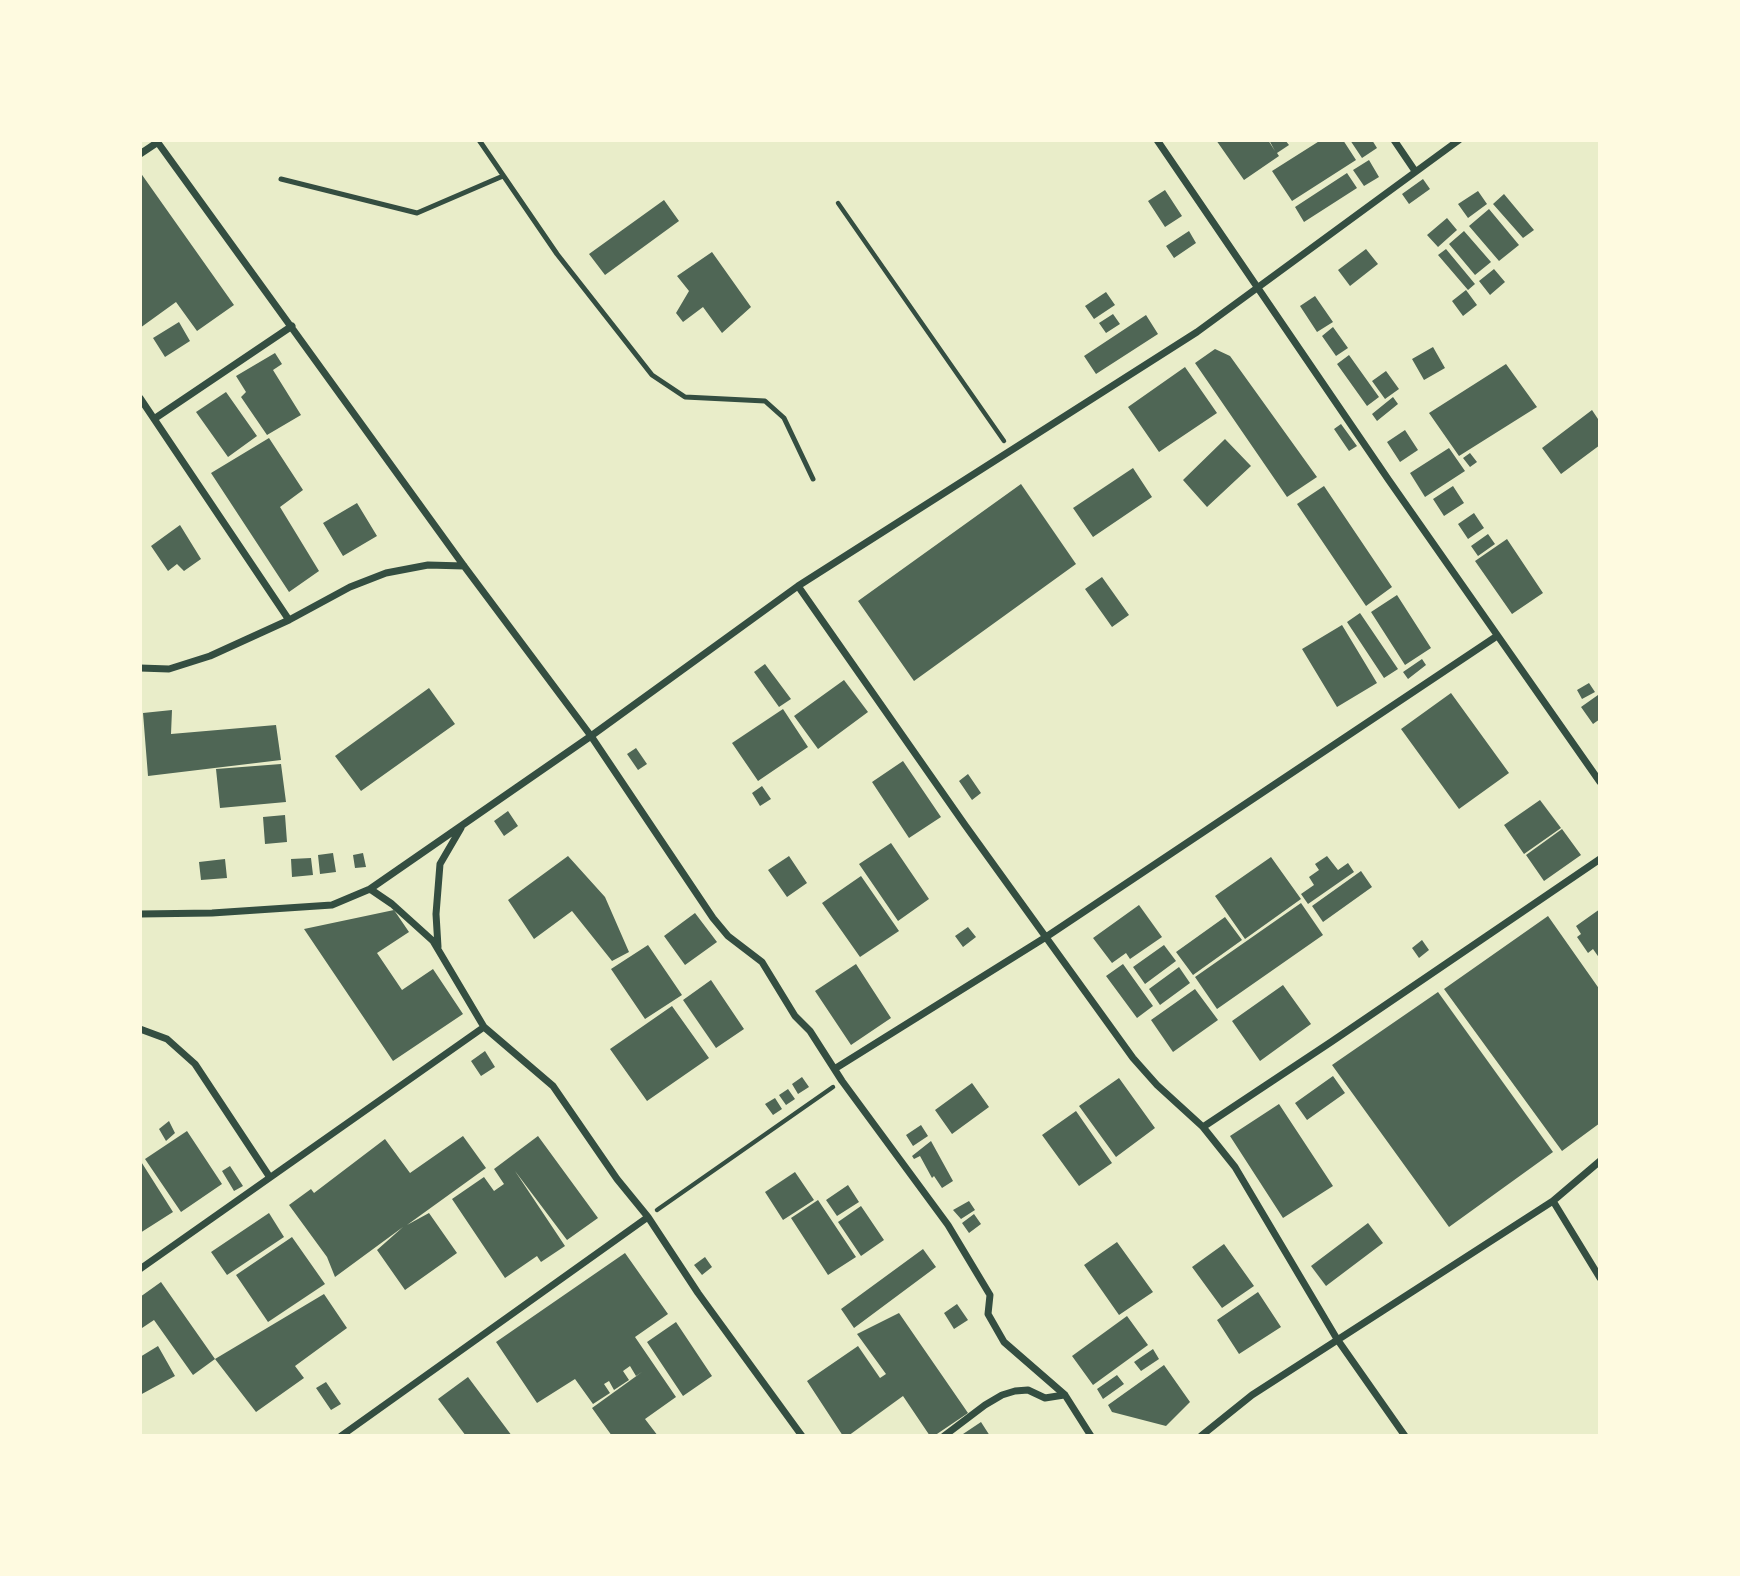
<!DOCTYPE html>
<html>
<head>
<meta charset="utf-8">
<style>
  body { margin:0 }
  #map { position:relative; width:1740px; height:1576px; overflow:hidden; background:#e9edc9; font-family:"Exo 2",sans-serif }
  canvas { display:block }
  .frame { position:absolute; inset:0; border:142px solid #fefae0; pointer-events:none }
</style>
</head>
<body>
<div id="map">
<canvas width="1740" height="1576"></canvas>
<div class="frame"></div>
</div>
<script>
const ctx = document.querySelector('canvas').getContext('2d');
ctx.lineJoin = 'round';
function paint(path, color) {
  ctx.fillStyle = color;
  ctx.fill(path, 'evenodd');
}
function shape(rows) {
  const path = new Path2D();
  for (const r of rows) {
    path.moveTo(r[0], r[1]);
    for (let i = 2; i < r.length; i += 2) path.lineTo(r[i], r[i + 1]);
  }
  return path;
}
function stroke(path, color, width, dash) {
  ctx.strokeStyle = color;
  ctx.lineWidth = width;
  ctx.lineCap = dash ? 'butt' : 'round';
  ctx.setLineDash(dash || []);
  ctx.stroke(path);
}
paint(shape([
  [1216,140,1268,140,1275,151,1269,140,1285,140,1289,145,1277,153,1279,156,1244,180],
  [1321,140,1343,140,1356,160,1292,201,1272,171],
  [1350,140,1372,140,1377,148,1362,158],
  [1369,160,1379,177,1364,186,1353,170],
  [140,172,234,305,197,331,176,302,140,328],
  [1347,173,1357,188,1304,222,1295,207],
  [1423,179,1430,189,1409,204,1402,194],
  [1165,190,1182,216,1165,227,1148,201],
  [1478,191,1487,204,1468,218,1458,204],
  [1504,194,1534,230,1523,238,1493,204],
  [664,200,679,221,605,275,589,254],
  [1489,209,1519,245,1499,261,1469,226],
  [1447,218,1457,230,1438,247,1427,235],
  [1189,231,1196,243,1174,258,1166,246],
  [1464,231,1491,262,1475,275,1449,244],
  [1366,249,1378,264,1350,286,1338,270],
  [1446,249,1475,284,1468,290,1438,255],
  [712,252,751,307,722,333,703,307,683,322,676,313,689,291,677,276],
  [1494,269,1505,282,1490,295,1479,281],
  [1466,290,1477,305,1463,316,1452,301],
  [1106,292,1115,305,1094,319,1085,306],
  [1315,296,1333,322,1317,332,1300,306],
  [1113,314,1120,324,1106,333,1099,323],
  [1146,315,1158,334,1096,374,1084,356],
  [179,322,190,341,165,357,153,338],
  [1333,327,1348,348,1336,356,1322,336],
  [1433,347,1445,368,1424,380,1412,359],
  [1215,349,1230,356,1317,477,1287,497,1195,363],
  [275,353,282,364,273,370,301,415,267,435,241,397,246,392,236,376],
  [1349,355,1379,397,1367,406,1337,364],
  [1506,364,1537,407,1459,456,1429,413],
  [1185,367,1217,413,1159,452,1128,407],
  [1386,371,1399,389,1385,399,1372,381],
  [226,392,257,436,228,457,196,412],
  [1393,397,1398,404,1377,421,1372,414],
  [1592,410,1600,422,1600,445,1561,474,1542,448],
  [1341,424,1357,446,1349,451,1334,429],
  [1405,430,1418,450,1400,462,1387,442],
  [269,438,303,490,280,507,319,571,289,592,211,473],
  [1225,439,1251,466,1207,507,1183,480],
  [1449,448,1465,471,1425,497,1410,473],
  [1470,453,1477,462,1470,467,1463,458],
  [1133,468,1152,497,1093,537,1073,508],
  [1021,484,1076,564,914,681,858,601],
  [1324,486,1392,587,1366,606,1297,504],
  [1453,486,1464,503,1444,516,1433,499],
  [357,503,377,536,343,556,323,523],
  [1474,513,1484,528,1468,539,1458,524],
  [180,525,201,559,184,571,177,564,168,571,151,546],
  [1488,534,1495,544,1478,556,1471,546],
  [1507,539,1543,593,1512,614,1475,561],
  [1102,577,1129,615,1112,627,1085,589],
  [1397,595,1431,648,1405,665,1371,612],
  [1360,613,1398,669,1384,678,1347,622],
  [1342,625,1377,683,1337,707,1302,649],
  [1422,659,1426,665,1408,679,1403,672],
  [765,664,791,699,779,707,754,672],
  [844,680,868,712,818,749,794,716],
  [1589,683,1595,692,1582,699,1577,690],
  [429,688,455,724,361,791,335,756],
  [1451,693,1509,773,1459,809,1401,729],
  [1598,695,1600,698,1600,719,1593,724,1581,707],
  [783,709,808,747,758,781,732,743],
  [172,710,171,734,276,725,281,760,148,776,143,713],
  [636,748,647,764,638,770,627,754],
  [903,761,941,817,909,838,872,782],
  [281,764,286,802,220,808,216,769],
  [968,774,981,793,972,800,959,781],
  [762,786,771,799,760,806,752,793],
  [1540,800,1561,828,1524,854,1504,825],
  [508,811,518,826,504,836,494,821],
  [285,815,287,842,265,844,263,817],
  [1562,829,1581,855,1544,881,1526,855],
  [891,843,929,899,898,921,859,864],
  [333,853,336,872,320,874,318,855],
  [363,853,366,867,355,868,353,855],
  [568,856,605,897,629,952,612,961,572,911,534,939,508,900],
  [789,856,807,883,787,897,768,870],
  [1327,856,1338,870,1348,863,1354,872,1308,904,1301,894,1314,885,1309,877,1319,870,1315,864],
  [1271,857,1301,899,1245,939,1215,896],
  [311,858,313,875,292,877,291,859],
  [225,859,227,878,201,880,199,862],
  [1361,871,1372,887,1323,922,1312,906],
  [861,876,899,931,860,957,822,903],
  [1301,903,1323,935,1217,1009,1195,977],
  [1139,905,1162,937,1130,959,1126,953,1112,963,1093,938],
  [1600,909,1600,959,1593,949,1588,953,1577,937,1581,934,1576,926],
  [394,910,409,932,377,953,402,990,433,969,463,1014,393,1061,304,929],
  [695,913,717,942,685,965,664,936],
  [1548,916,1600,990,1600,1123,1562,1151,1444,989],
  [1225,917,1242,940,1193,975,1176,952],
  [968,927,976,937,963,947,955,936],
  [1422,940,1429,950,1419,958,1412,948],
  [648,945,682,995,645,1019,611,969],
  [1164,945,1176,961,1145,984,1133,967],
  [856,964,891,1018,851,1045,815,991],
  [1123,964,1153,1006,1137,1018,1106,976],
  [1179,967,1190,983,1160,1005,1149,989],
  [711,980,744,1029,716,1048,683,1000],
  [1283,985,1311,1024,1260,1061,1232,1021],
  [1195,989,1218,1020,1173,1052,1151,1020],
  [1438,992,1553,1152,1449,1227,1332,1065],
  [672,1006,709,1058,647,1101,610,1049],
  [485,1051,495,1067,481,1076,471,1061],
  [1333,1076,1345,1093,1307,1120,1295,1103],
  [802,1077,809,1087,798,1094,792,1084],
  [1119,1078,1155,1128,1116,1157,1079,1106],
  [972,1083,989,1107,952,1134,935,1110],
  [788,1089,795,1099,786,1105,779,1095],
  [775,1098,782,1109,773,1115,765,1104],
  [1279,1104,1333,1186,1283,1218,1230,1136],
  [1076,1111,1112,1163,1079,1186,1042,1135],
  [169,1121,175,1133,166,1141,159,1129],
  [921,1125,928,1136,913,1146,906,1135],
  [187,1131,222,1184,181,1212,145,1159],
  [463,1136,486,1168,407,1225,429,1213,457,1253,405,1290,377,1250,403,1227,335,1277,327,1257,289,1205,311,1189,314,1193,385,1139,410,1173],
  [538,1136,598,1218,567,1240,515,1171,565,1246,541,1262,537,1256,505,1278,452,1199,484,1177,494,1191,504,1184,494,1169],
  [931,1141,953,1181,942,1188,934,1176,932,1178,920,1156,914,1159,912,1156],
  [140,1160,173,1212,140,1233],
  [230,1166,243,1186,234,1191,222,1171],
  [795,1172,814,1200,783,1220,765,1192],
  [848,1185,859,1202,837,1216,826,1200],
  [818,1200,856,1257,828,1275,791,1218],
  [969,1201,975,1210,961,1219,953,1210],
  [861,1206,884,1240,861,1256,838,1222],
  [269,1213,284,1237,227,1275,211,1252],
  [974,1214,981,1224,969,1233,962,1223],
  [1368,1223,1383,1243,1326,1286,1311,1266],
  [292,1237,325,1284,268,1322,236,1275],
  [1117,1242,1153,1292,1119,1315,1084,1265],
  [1224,1244,1254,1286,1222,1308,1192,1267],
  [923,1249,936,1267,854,1328,841,1309],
  [625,1253,668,1314,635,1337,676,1397,645,1419,658,1436,612,1436,592,1408,642,1372,636,1376,630,1366,623,1371,629,1380,614,1390,609,1381,604,1384,610,1393,593,1404,575,1379,537,1403,496,1342],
  [705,1257,712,1267,702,1275,694,1265],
  [161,1282,215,1359,193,1375,154,1320,142,1328,140,1325,140,1297],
  [1258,1292,1281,1327,1239,1354,1217,1320],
  [324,1294,347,1328,295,1366,304,1378,256,1412,215,1359],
  [957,1304,968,1320,954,1329,944,1313],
  [899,1313,968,1413,934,1436,930,1436,903,1396,848,1436,843,1436,807,1381,858,1346,880,1378,886,1374,857,1334],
  [1127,1316,1148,1345,1093,1385,1072,1356],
  [676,1322,712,1376,683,1396,647,1342],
  [158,1346,175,1376,140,1395,140,1357],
  [1153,1349,1159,1359,1141,1371,1134,1362],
  [1164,1365,1190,1402,1166,1426,1112,1412,1108,1405],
  [1117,1375,1124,1384,1103,1399,1097,1389],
  [468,1377,512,1436,466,1436,438,1399],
  [326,1382,341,1404,331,1410,316,1388],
  [981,1422,990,1436,960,1436]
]), '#4f6655');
stroke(shape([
  [838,203,1004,441],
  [657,1210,833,1087]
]), '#344e41', 4.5);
stroke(shape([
  [479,140,557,254,652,375,685,397,765,401,784,418,813,479],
  [281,179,417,213,503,176]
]), '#344e41', 5);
stroke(shape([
  [156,140,464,566,591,736,713,918,728,936,762,962,795,1016,810,1031,842,1081,948,1225,990,1295,988,1314,1004,1342,1065,1395,1091,1436],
  [1157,140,1388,479,1600,782],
  [1394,140,1415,171],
  [140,154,158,142],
  [140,398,289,620],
  [154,419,292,326],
  [798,586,965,825,1133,1058,1157,1085,1203,1127,1235,1167,1337,1339,1405,1436],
  [140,668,169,669,210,656,289,620,350,587,386,573,428,565,464,566],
  [370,889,392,904,433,941,484,1027,553,1086,617,1179,648,1217,698,1293,802,1436],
  [140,914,212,913,332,905,370,889,591,736,798,586,1197,332,1459,140],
  [438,947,436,914,440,864,461,828],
  [140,1029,167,1039,195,1064,269,1176],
  [836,1068,1046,937,1497,636],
  [1203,1127,1331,1042,1600,859],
  [1553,1201,1600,1278],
  [140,1269,484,1027],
  [341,1436,648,1217],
  [944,1436,985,1405,1002,1395,1015,1391,1028,1390,1045,1398,1064,1395],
  [1201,1436,1252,1395,1553,1201,1600,1161]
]), '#344e41', 7);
</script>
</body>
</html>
